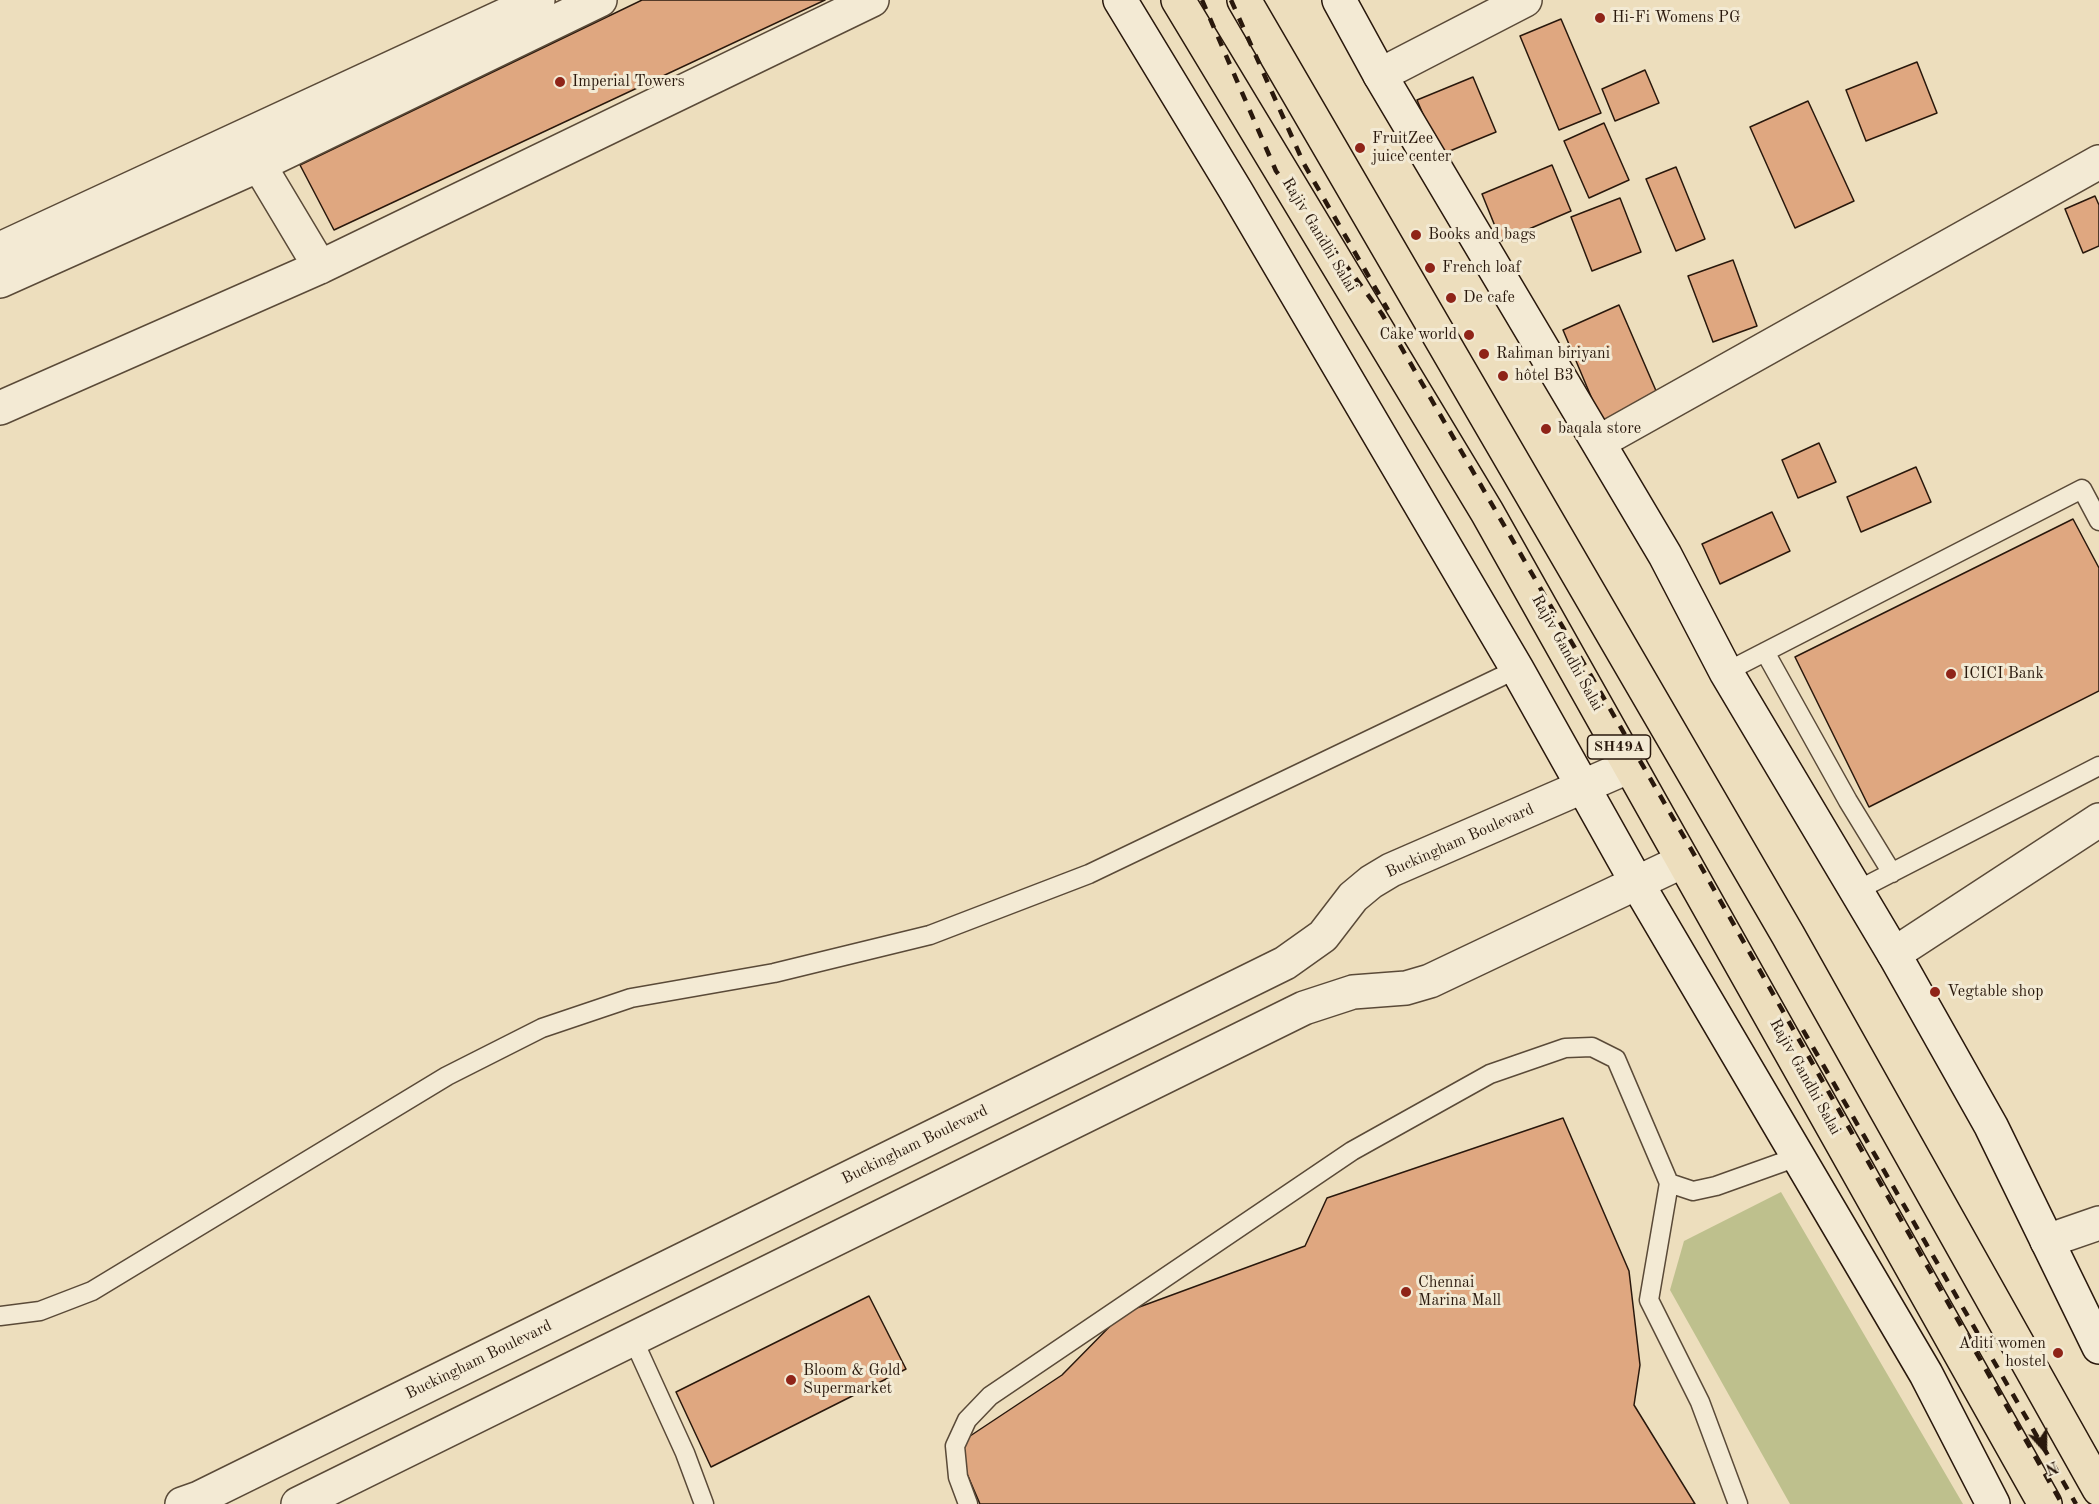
<!DOCTYPE html>
<html>
<head>
<meta charset="utf-8">
<style>
  body { margin:0 }
  #map { position:relative; width:2099px; height:1504px; overflow:hidden; background:#eddebd; font-family:"Old Standard TT",serif }
  canvas { display:block }
  .north { position:absolute; left:2015px; top:1420px; width:60px; height:60px; -webkit-text-stroke:4px #f3ead4; paint-order:stroke; rotate:159deg; font-size:16px; font-weight:700; line-height:24px; text-align:center; color:#29180c }
  .north::after { content:''; display:block; margin:auto; width:21px; height:27px; background:#29180c; clip-path:polygon(50% 0,100% 100%,50% 72%,0 100%) }
</style>
</head>
<body>
<div id="map">
<canvas width="2099" height="1504"></canvas>
<div class="north">N</div>
</div>
<script>
const ctx = document.querySelector('canvas').getContext('2d');
ctx.lineJoin = 'round';
function paint(path, color) {
  ctx.fillStyle = color;
  ctx.fill(path, 'evenodd');
}
function shape(rows) {
  const path = new Path2D();
  for (const r of rows) {
    path.moveTo(r[0], r[1]);
    for (let i = 2; i < r.length; i += 2) path.lineTo(r[i], r[i + 1]);
  }
  return path;
}
function stroke(path, color, width, dash) {
  ctx.strokeStyle = color;
  ctx.lineWidth = width;
  ctx.lineCap = dash ? 'butt' : 'round';
  ctx.setLineDash(dash || []);
  ctx.stroke(path);
}
function label(font, color, halo, rows, align = 'center') {
  ctx.font = font + ' "Old Standard TT",serif';
  ctx.lineWidth = 6;
  ctx.setLineDash([]);
  ctx.textBaseline = 'middle';
  ctx.strokeStyle = halo;
  ctx.fillStyle = color;
  for (const [text, x, y, turn = 0] of rows) {
    ctx.save();
    ctx.translate(x, y);
    ctx.rotate((+turn || 0) * Math.PI / 180);
    ctx.textAlign = isNaN(turn) ? turn : align;
    if (halo) ctx.strokeText(text, 0, 0);
    ctx.fillText(text, 0, 0);
    ctx.restore();
  }
}
paint(shape([
  [1781,1192,1963,1504,1790,1504,1670,1290,1684,1241]
]), '#bec08d');
const building = shape([
  [642,0,825,0,334,230,300,165,642,0],
  [1561,19,1601,113,1559,130,1520,36,1561,19],
  [1917,62,1937,113,1866,141,1846,90,1917,62],
  [1645,70,1659,103,1615,121,1602,89,1645,70],
  [1473,77,1496,132,1440,155,1417,100,1473,77],
  [1808,101,1854,201,1795,228,1750,127,1808,101],
  [1604,123,1629,180,1589,198,1564,141,1604,123],
  [1552,165,1571,211,1501,241,1482,194,1552,165],
  [1676,167,1705,239,1676,251,1646,179,1676,167],
  [2095,196,2099,205,2099,246,2083,253,2065,209,2095,196],
  [1620,198,1641,252,1592,271,1571,217,1620,198],
  [1733,260,1757,326,1713,342,1688,276,1733,260],
  [1619,305,1660,400,1603,425,1563,330,1619,305],
  [1819,443,1836,482,1798,498,1782,460,1819,443],
  [1916,467,1931,502,1861,532,1847,497,1916,467],
  [1772,512,1790,551,1720,584,1702,544,1772,512],
  [2073,519,2099,568,2099,691,1869,807,1795,657,2073,519],
  [1563,1118,1629,1271,1640,1365,1634,1405,1695,1504,980,1504,955,1446,1062,1375,1123,1313,1305,1246,1327,1198,1563,1118],
  [869,1296,906,1369,711,1467,676,1392,869,1296]
]);
paint(building, '#dfa780');
stroke(building, '#29180c', 1.5);
const lane = shape([
  [1765,652,1848,801,1892,873],
  [1726,672,2082,489,2099,521],
  [1856,891,2099,766],
  [1669,1183,1649,1300,1700,1402,1738,1504],
  [0,1316,40,1311,92,1291,447,1076,542,1028,631,998,774,973,930,935,1089,874,1517,669],
  [633,1339,685,1453,704,1504],
  [968,1504,958,1477,955,1446,967,1420,990,1396,1352,1151,1490,1074,1565,1048,1592,1047,1616,1059,1669,1183,1693,1191,1716,1186,1797,1157]
]);
const street = shape([
  [1380,75,1525,0],
  [259,165,320,267],
  [0,249,538,0],
  [0,281,259,165,600,0],
  [0,408,320,267,872,0],
  [1599,442,2099,162],
  [1894,954,2099,820],
  [2047,1241,2099,1223],
  [182,1504,199,1498,1285,963,1323,936,1353,897,1371,882,1391,870,1630,766],
  [298,1504,1304,1008,1353,992,1406,988,1430,981,1683,861]
]);
const secondary = shape([
  [1120,0,1236,191,1517,669,1637,883,1926,1374,1993,1504],
  [1339,0,1380,75,1665,555,1726,672,1894,954,1991,1126,2099,1347]
]);
const primary = shape([
  [1178,0,1487,512,2045,1504],
  [1244,0,1788,935,2099,1489]
]);
stroke(lane, '#5a4a38', 21);
stroke(street, '#5a4a38', 36);
stroke(secondary, '#29180c', 36);
stroke(primary, '#29180c', 36);
stroke(lane, '#f3ead4', 18);
stroke(street, '#f3ead4', 33);
stroke(secondary, '#f3ead4', 33);
stroke(primary, '#eddebd', 33);
stroke(shape([
  [1202,0,1276,171,1382,314,1695,856,2062,1504],
  [1231,0,1304,164,1388,310],
  [1803,1030,2076,1504]
]), '#29180c', 4.5, [10, 10]);
for (const [x, y, r, color] of [
  [1600,18,6,"#8f2418"],
  [560,82,6,"#8f2418"],
  [1360,148,6,"#8f2418"],
  [1416,235,6,"#8f2418"],
  [1430,268,6,"#8f2418"],
  [1451,298,6,"#8f2418"],
  [1469,335,6,"#8f2418"],
  [1484,354,6,"#8f2418"],
  [1503,376,6,"#8f2418"],
  [1546,429,6,"#8f2418"],
  [1951,674,6,"#8f2418"],
  [1935,992,6,"#8f2418"],
  [1406,1292,6,"#8f2418"],
  [2058,1353,6,"#8f2418"],
  [791,1380,6,"#8f2418"]
]) {
  const dot = new Path2D();
  dot.arc(x, y, r, 0, 2 * Math.PI);
  ctx.fillStyle = color;
  ctx.fill(dot);
  stroke(dot, '#f3ead4', 2);
}
for (const [x, y, w] of [
  [1619,747,63]
]) {
  const box = new Path2D();
  box.roundRect(x - w / 2, y - 12, w, 24, 4.5);
  ctx.fillStyle = '#f3ead4';
  ctx.fill(box);
  stroke(box, '#29180c', 1.5);
}
label('bold 15px', '#29180c', null, [
  ["SH49A",1619,747]
]);
label('16px', '#29180c', '#f3ead4', [
  ["Hi-Fi Womens PG",1612,18],
  ["Imperial Towers",572,82],
  ["FruitZee",1372,139],
  ["juice center",1372,157],
  ["Books and bags",1428,235],
  ["French loaf",1442,268],
  ["De cafe",1463,298],
  ["Cake world",1457,335,"right"],
  ["Rahman biriyani",1496,354],
  ["hôtel B3",1515,376],
  ["baqala store",1558,429],
  ["ICICI Bank",1963,674],
  ["Vegtable shop",1947,992],
  ["Chennai",1418,1283],
  ["Marina Mall",1418,1301],
  ["Aditi women",2046,1344,"right"],
  ["hostel",2046,1362,"right"],
  ["Bloom & Gold",803,1371],
  ["Supermarket",803,1389]
], 'left');
label('16px', '#29180c', '#f3ead4', [
  ["Rajiv Gandhi Salai",1319,235,59],
  ["Rajiv Gandhi Salai",1567,653,61],
  ["Buckingham Boulevard",1460,841,-24],
  ["Rajiv Gandhi Salai",1805,1077,61],
  ["Buckingham Boulevard",915,1145,-26],
  ["Buckingham Boulevard",479,1360,-26]
]);
</script>
</body>
</html>
